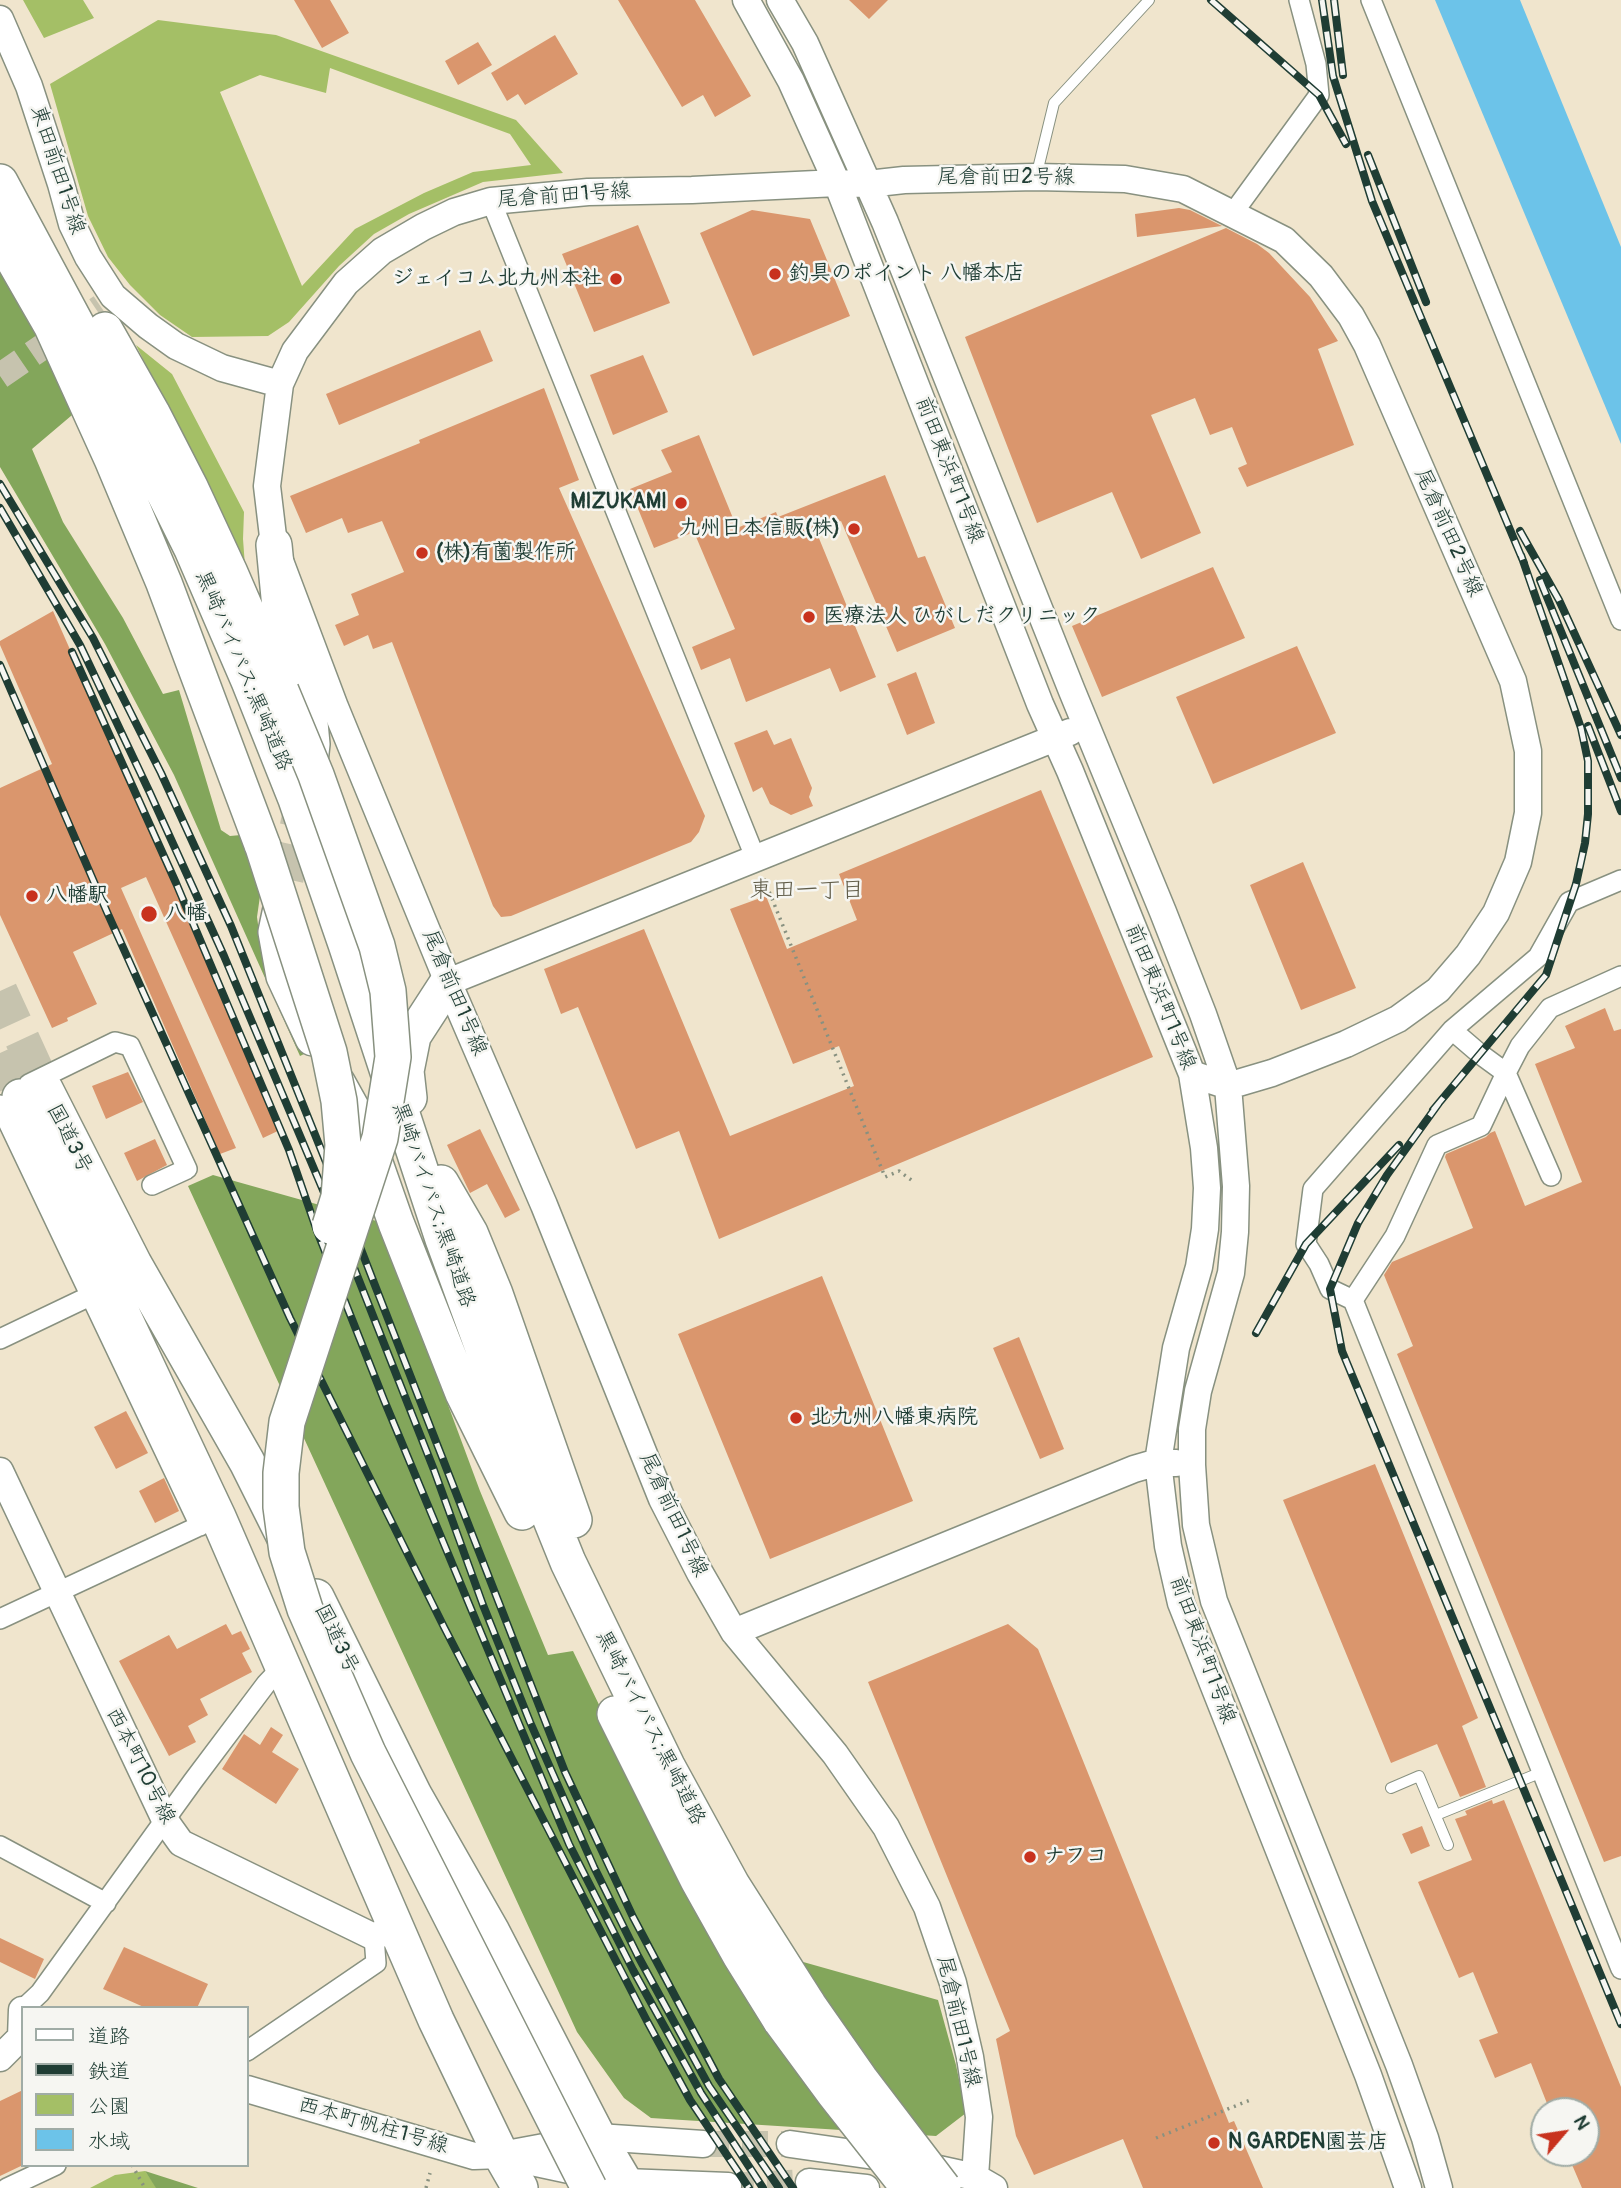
<!DOCTYPE html>
<html>
<head>
<meta charset="utf-8">
<style>
  body { margin:0 }
  #map { position:relative; width:1621px; height:2188px; overflow:hidden; background:#f0e5cd; font-family:Pangolin,"Klee One",sans-serif }
  canvas { display:block }
  .legend { position:absolute; left:21px; top:2006px; width:228px; height:161px; box-sizing:border-box; background:#f6f6f2; border:2px solid #a0aca6; margin:0; padding:9px 12px; list-style:none; font-size:21px; color:#1f3d34 }
  .legend li { display:flex; align-items:center; gap:14px; height:35px }
  .legend b { width:35px; border:2px solid #a0aca6 }
  .north { position:absolute; left:1530px; top:2097px; width:70px; height:70px; box-sizing:border-box; background:#f6f6f2; border:2px solid #a0aca6; border-radius:50%; rotate:61deg; font-size:19px; font-weight:700; line-height:28px; text-align:center; color:#1f3d34 }
  .north::after { content:''; display:block; margin:auto; width:24px; height:32px; background:#c8321e; clip-path:polygon(50% 0,100% 100%,50% 72%,0 100%) }
</style>
</head>
<body>
<div id="map">
<canvas width="1621" height="2188"></canvas>
<ul class="legend">
<li><b style="height:9px;background:#fff"></b>道路</li>
<li><b style="height:9px;background:#1f3d34"></b>鉄道</li>
<li><b style="height:19px;background:#a4bf66"></b>公園</li>
<li><b style="height:19px;background:#6cc3e9"></b>水域</li>
</ul>
<div class="north">N</div>
</div>
<script>
const ctx = document.querySelector('canvas').getContext('2d');
ctx.lineJoin = 'round';
function paint(path, color) {
  ctx.fillStyle = color;
  ctx.fill(path, 'evenodd');
}
function shape(rows) {
  const path = new Path2D();
  for (const r of rows) {
    path.moveTo(r[0], r[1]);
    for (let i = 2; i < r.length; i += 2) path.lineTo(r[i], r[i + 1]);
  }
  return path;
}
function stroke(path, color, width, dash) {
  ctx.strokeStyle = color;
  ctx.lineWidth = width;
  ctx.lineCap = dash ? 'butt' : 'round';
  ctx.setLineDash(dash || []);
  ctx.stroke(path);
}
function label(font, color, halo, rows, align = 'center') {
  ctx.font = font + ' Pangolin,"Klee One",sans-serif';
  ctx.lineWidth = 5;
  ctx.setLineDash([]);
  ctx.textBaseline = 'middle';
  ctx.strokeStyle = halo;
  ctx.fillStyle = color;
  for (const [text, x, y, turn = 0] of rows) {
    ctx.save();
    ctx.translate(x, y);
    ctx.rotate((+turn || 0) * Math.PI / 180);
    ctx.textAlign = isNaN(turn) ? turn : align;
    if (halo) ctx.strokeText(text, 0, 0);
    ctx.fillText(text, 0, 0);
    ctx.restore();
  }
}
paint(shape([
  [23,0,83,0,94,18,44,38],
  [158,20,276,35,516,120,563,173,483,182,409,214,374,234,339,266,289,322,268,336,192,337,160,315,130,285,108,257,88,216,50,84],
  [330,68,510,134,531,165,473,172,424,193,355,229,302,286,220,92,260,75,326,93],
  [136,345,172,374,244,512,243,539,245,566],
  [145,2171,157,2188,90,2188,115,2175]
]), '#a4bf66');
paint(shape([
  [0,264,78,410,32,449,63,522,123,618,163,694,179,690,221,830,230,836,241,835,261,889,257,917,263,961,308,1052,300,1056,174,775,105,644,0,467],
  [213,1175,380,1222,480,1491,548,1655,573,1651,711,1936,938,2000,956,2065,966,2113,936,2136,651,2118,624,2098,577,2032,188,1186],
  [145,2171,198,2188,156,2188]
]), '#83a65b');
paint(shape([
  [1435,0,1520,0,1621,247,1621,444]
]), '#6cc3e9');
paint(shape([
  [294,0,330,0,349,33,322,48],
  [618,0,695,0,751,96,715,117,703,95,682,107],
  [849,0,888,0,869,19],
  [555,35,578,74,525,105,518,94,507,101,491,73],
  [478,42,492,65,458,85,445,61],
  [1179,208,1190,210,1222,226,1137,237,1135,214],
  [752,210,810,219,850,316,753,356,700,233],
  [638,225,670,303,594,332,562,254],
  [1226,228,1257,244,1269,253,1310,297,1338,341,1318,349,1354,445,1247,487,1238,468,1247,464,1232,427,1210,435,1195,398,1151,415,1201,533,1141,559,1112,492,1037,523,965,337],
  [480,330,493,361,339,425,326,394],
  [643,355,668,412,613,435,590,375],
  [544,388,579,480,559,488,705,816,699,832,691,842,511,916,501,917,493,906,392,642,373,649,368,635,344,646,335,625,359,615,351,594,404,572,382,521,348,533,342,518,306,533,290,496,420,443,419,440],
  [699,435,737,528,776,512,778,517,885,475,918,558,925,556,955,628,897,652,841,521,816,531,876,677,840,692,830,668,746,702,730,658,701,670,692,647,735,629,694,532,654,548,630,489,672,472,661,450],
  [1213,567,1245,638,1102,697,1072,626],
  [53,611,282,1129,263,1138,146,877,121,888,236,1148,220,1154,122,929,73,952,97,1004,67,1018,68,1021,52,1028,0,915,0,788,52,764,0,645,0,641],
  [1297,646,1336,733,1213,784,1176,697],
  [916,672,935,723,907,735,887,684],
  [767,730,774,745,791,738,812,788,809,797,813,806,791,815,770,804,762,787,753,792,734,743],
  [1041,790,1153,1057,719,1239,679,1131,636,1149,578,1007,561,1014,544,969,644,929,730,1136,854,1086,839,1046,793,1064,730,909,766,896,787,949,857,920,839,874],
  [1303,862,1356,988,1301,1010,1250,885],
  [1605,1008,1614,1031,1621,1029,1621,1856,1604,1862,1397,1354,1413,1346,1384,1275,1392,1262,1473,1228,1445,1157,1446,1154,1486,1137,1490,1133,1495,1131,1525,1206,1582,1182,1535,1064,1575,1048,1565,1026],
  [128,1072,143,1102,106,1119,92,1086],
  [480,1129,520,1210,505,1218,487,1184,470,1193,447,1145],
  [155,1139,167,1165,137,1181,124,1153],
  [822,1276,913,1501,770,1559,678,1334],
  [1019,1337,1064,1449,1040,1459,993,1348],
  [126,1411,148,1453,116,1469,94,1427],
  [1375,1464,1478,1718,1462,1726,1486,1787,1460,1797,1437,1744,1391,1763,1283,1500],
  [164,1478,179,1511,155,1523,139,1491],
  [226,1624,232,1635,241,1631,250,1649,242,1653,252,1672,200,1699,208,1715,188,1726,196,1742,169,1756,119,1661,169,1635,177,1649],
  [1008,1624,1038,1649,1229,2123,1234,2121,1263,2188,1143,2188,1123,2139,1034,2175,1016,2136,996,2039,1010,2031,868,1682],
  [271,1727,283,1735,272,1752,299,1769,276,1804,222,1769,244,1734,260,1745],
  [1492,1800,1493,1804,1504,1800,1621,2087,1621,2188,1582,2188,1567,2153,1586,2153,1586,2111,1550,2111,1531,2063,1495,2078,1479,2040,1498,2033,1473,1972,1459,1978,1418,1882,1472,1860,1455,1819,1467,1815,1465,1811],
  [1422,1826,1430,1846,1411,1854,1402,1834],
  [0,1938,44,1959,35,1979,0,1962],
  [124,1947,208,1984,197,2008,146,2008,103,1989],
  [23,2090,23,2165,0,2176,0,2101]
]), '#da966d');
stroke(shape([
  [0,376,101,307],
  [703,2144,790,2144],
  [728,2186,809,2182]
]), '#c6c3ae', 26, [26, 13]);
stroke(shape([
  [286,879,303,800],
  [0,991,45,1089],
  [0,1053,20,1097]
]), '#c6c3ae', 35, [35, 18]);
const lane = shape([
  [1036,177,1054,103,1149,0],
  [1391,1788,1419,1776,1448,1845],
  [1436,1815,1542,1772]
]);
const street = shape([
  [1371,0,1621,620],
  [491,201,755,857],
  [1233,213,1319,95,1316,64,1299,0],
  [1621,880,1569,902,1538,957,1452,1030,1313,1189,1306,1244,1319,1264,1330,1289,1353,1300,1621,1969],
  [29,1084,115,1042,130,1046,187,1169,152,1185],
  [0,1105,200,1526],
  [1551,1176,1506,1073,1520,1046,1550,1008,1621,976],
  [1353,1300,1395,1236,1437,1145,1481,1126,1506,1073,1480,1054,1452,1030],
  [0,1339,90,1296],
  [0,1619,210,1521],
  [0,1846,106,1903],
  [24,2008,40,1993,193,1781,266,1684,282,1667],
  [247,2051,376,1963,374,1937],
  [7,2188,56,2165]
]);
const secondary = shape([
  [746,0,791,81,837,183,1040,704,1070,771,1192,1074,1204,1148,1207,1188,1205,1229,1199,1267,1176,1348,1158,1462,1168,1546,1181,1603,1368,2075,1408,2188],
  [780,0,805,43,885,222,1072,691,1163,912,1203,1014,1228,1086,1236,1186,1235,1232,1231,1273,1198,1391,1192,1429,1192,1465,1196,1525,1214,1601,1399,2065,1425,2138,1439,2188],
  [0,19,29,86,61,184,72,224,88,257,113,296,148,326,176,346,222,368,280,384],
  [448,982,1070,732],
  [0,1471,166,1822,181,1843,374,1937,396,1926],
  [734,1632,1134,1469,1158,1462,1176,1463],
  [0,2058,21,2037,22,2010],
  [247,2089,474,2156,501,2155,598,2137,703,2144],
  [790,2144,888,2158,975,2177,994,2188],
  [513,2158,625,2182,728,2186],
  [975,2177,979,2117,970,2057,953,1983,927,1907,886,1827,835,1754,734,1632,700,1573,662,1499,544,1205,448,982,335,707,274,545,267,486,280,384,295,351,346,283,382,251,423,227,454,212,491,201,588,192,692,190,837,183,868,184,904,180,1036,177,1125,179,1183,189,1284,240,1321,276,1351,316,1367,345,1513,681,1528,751,1528,813,1518,862,1496,913,1468,955,1438,990,1398,1019,1346,1044,1272,1073,1228,1086,1192,1074],
  [809,2182,866,2188]
]);
const highway = shape([
  [0,182,131,426,192,549,249,681,296,799,346,944,443,1239,495,1381,568,1562,667,1766,732,1885,809,2006],
  [0,236,58,337],
  [48,318,112,459,164,583,263,847],
  [105,330,152,413,190,487,230,573,281,691],
  [274,545,281,618,308,701,312,744,310,762],
  [280,913,276,932,284,976,313,1038],
  [338,1084,353,1111,376,1166,396,1223,463,1393,522,1512],
  [45,1089,134,1264,247,1462,285,1538],
  [20,1097,218,1517,436,2020,501,2155,520,2188],
  [409,1098,406,1071,413,1036,448,982],
  [441,1183,470,1233,495,1294,574,1520],
  [316,1597,414,1795,492,1932,598,2137,628,2188],
  [615,1714,698,1880,740,1955,781,2021]
]);
stroke(lane, '#889180', 12);
stroke(street, '#889180', 22);
stroke(secondary, '#889180', 29);
stroke(highway, '#889180', 38);
stroke(shape([
  [764,879,885,1177,899,1171,914,1182],
  [1156,2138,1250,2100],
  [132,2165,145,2188],
  [426,2188,430,2173]
]), '#889180', 3.5, [2, 5]);
stroke(lane, '#fff', 10);
stroke(street, '#fff', 19);
stroke(secondary, '#fff', 26);
stroke(highway, '#fff', 35);
const rail = shape([
  [1211,0,1319,95,1346,144],
  [1322,0,1333,76,1372,201,1524,563],
  [1334,0,1343,75],
  [1368,155,1426,302],
  [0,484,93,638,161,773,231,926,353,1229,565,1772,633,1917,719,2079,793,2188],
  [0,508,80,645,150,793,224,956,328,1202,434,1470,483,1605,530,1722,594,1867,638,1956,709,2086,779,2188],
  [1520,531,1559,600,1621,735],
  [1540,580,1621,778],
  [72,652,176,883,289,1150,317,1231,384,1400,569,1844,633,1970,701,2093,763,2188],
  [0,665,107,912,290,1318,444,1627,647,2021,690,2100,749,2188],
  [1588,726,1621,811],
  [1439,1103,1387,1175,1358,1223,1330,1289,1342,1351,1621,2024],
  [1433,1110,1546,975,1576,884,1585,843,1588,814,1588,761,1581,728,1521,555],
  [1256,1333,1306,1244,1399,1145]
]);
stroke(rail, '#1f3d34', 8);
stroke(rail, '#f6f6f2', 5, [16]);
const highwayBridge = shape([
  [281,691,316,775,377,946,388,991,393,1057,380,1138,287,1422,281,1473,281,1507,287,1552,305,1609,368,1753,589,2188],
  [263,847,329,1052,339,1101,343,1145,339,1197,330,1226],
  [809,2006,860,2079,943,2188],
  [781,2021,834,2093,909,2188]
]);
stroke(highwayBridge, '#889180', 38, []);
stroke(highwayBridge, '#fff', 35);
for (const [x, y, r, color] of [
  [775,274,7,"#c8321e"],
  [616,279,7,"#c8321e"],
  [681,503,7,"#c8321e"],
  [854,529,7,"#c8321e"],
  [422,553,7,"#c8321e"],
  [809,617,7,"#c8321e"],
  [32,896,7,"#c8321e"],
  [149,914,9,"#c8321e"],
  [796,1418,7,"#c8321e"],
  [1030,1857,7,"#c8321e"],
  [1214,2143,7,"#c8321e"]
]) {
  const dot = new Path2D();
  dot.arc(x, y, r, 0, 2 * Math.PI);
  ctx.fillStyle = color;
  ctx.fill(dot);
  stroke(dot, '#f6f6f2', 2.5);
}
label('21px', '#1f3d34', '#f6f6f2', [
  ["東田前田1号線",57,170,72],
  ["尾倉前田2号線",1006,178],
  ["尾倉前田1号線",564,196,-4],
  ["前田東浜町1号線",949,470,69],
  ["尾倉前田2号線",1448,533,66],
  ["黒崎バイパス;黒崎道路",243,671,67],
  ["尾倉前田1号線",454,993,67],
  ["前田東浜町1号線",1160,997,68],
  ["国道3号",69,1139,63],
  ["黒崎バイパス;黒崎道路",433,1205,71],
  ["尾倉前田1号線",673,1515,65],
  ["国道3号",336,1639,64],
  ["前田東浜町1号線",1202,1650,70],
  ["黒崎バイパス;黒崎道路",650,1728,63],
  ["西本町10号線",140,1766,63],
  ["尾倉前田1号線",958,2022,77],
  ["西本町帆柱1号線",373,2126,16]
]);
label('bold 21px', '#1f3d34', '#f6f6f2', [
  ["釣具のポイント 八幡本店",789,274],
  ["ジェイコム北九州本社",602,279,"right"],
  ["MIZUKAMI",667,503,"right"],
  ["九州日本信販(株)",840,529,"right"],
  ["(株)有薗製作所",436,553],
  ["医療法人 ひがしだクリニック",823,617],
  ["八幡駅",46,896],
  ["八幡",165,914],
  ["北九州八幡東病院",810,1418],
  ["ナフコ",1044,1857],
  ["N GARDEN園芸店",1228,2143]
], 'left');
label('23px', '#605c48', '#f6f6f2', [
  ["東田一丁目",807,891]
]);
</script>
</body>
</html>
